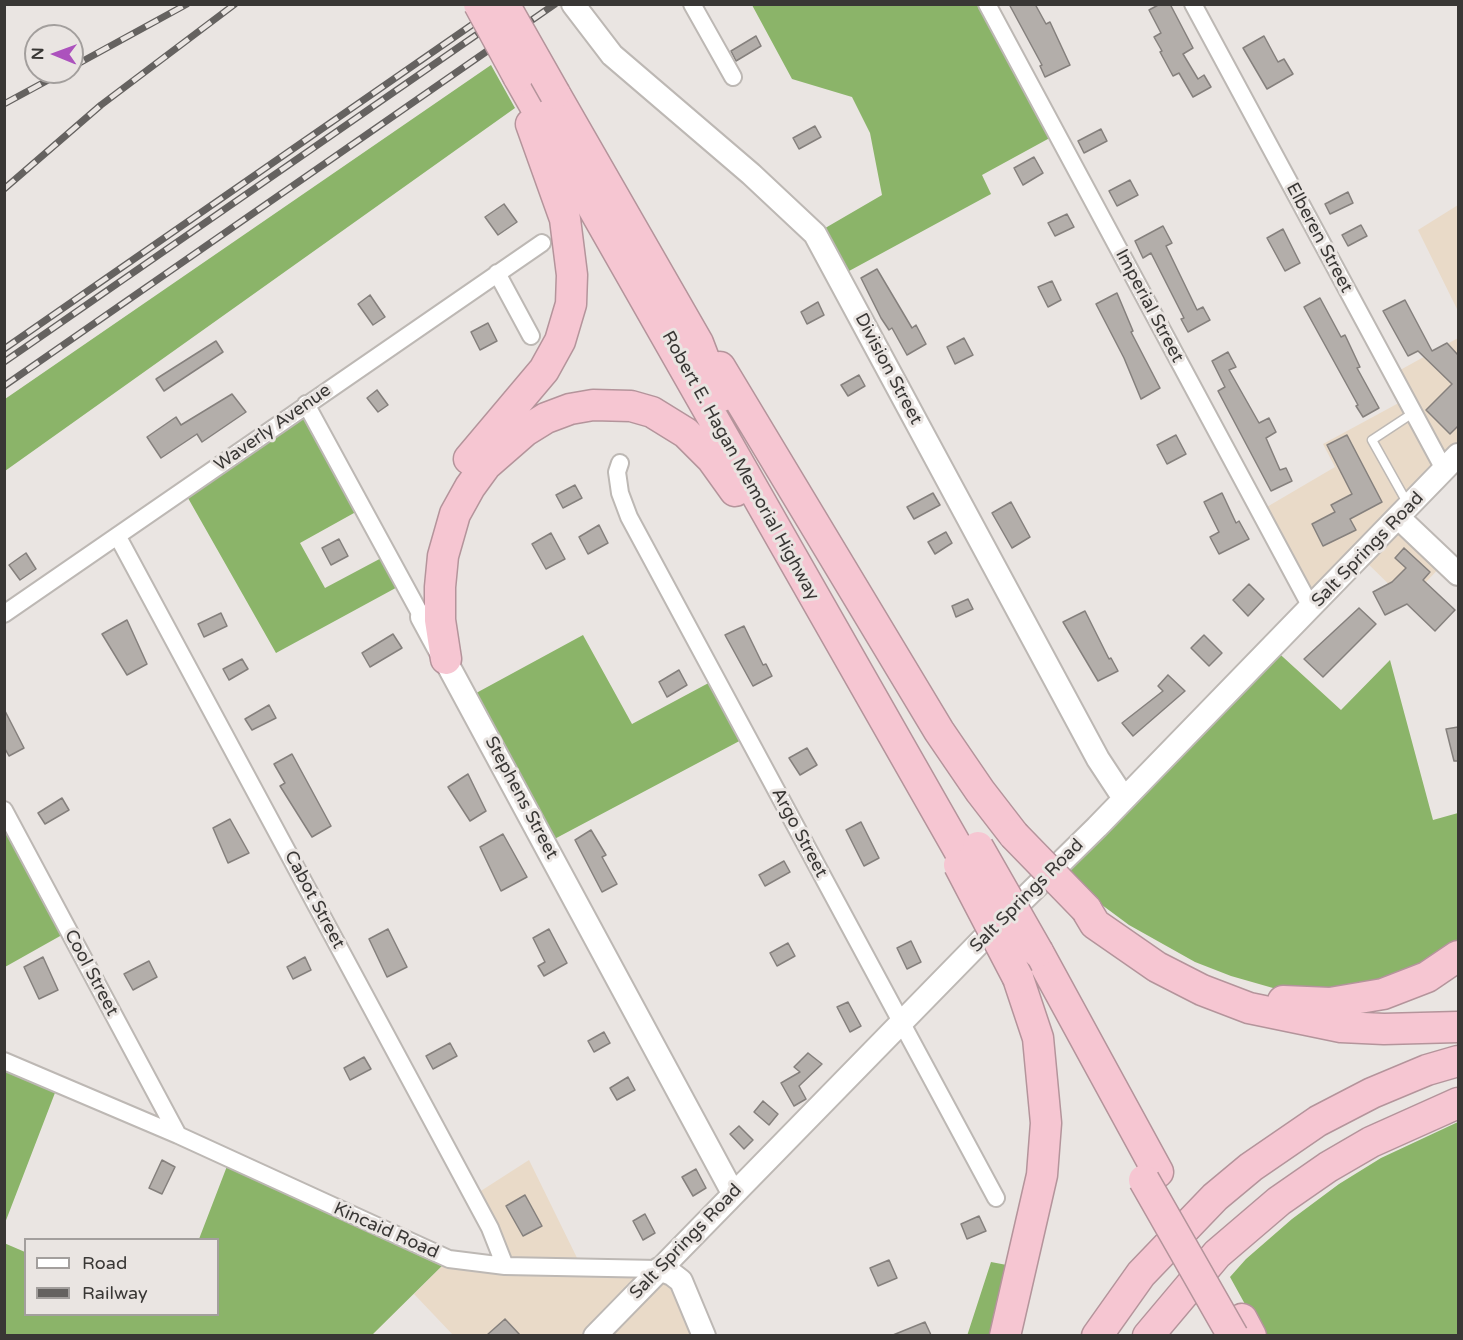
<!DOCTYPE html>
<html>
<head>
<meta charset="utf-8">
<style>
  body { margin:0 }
  #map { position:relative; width:1463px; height:1340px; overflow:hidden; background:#eae5e2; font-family:"Varela Round",sans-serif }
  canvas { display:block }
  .frame { position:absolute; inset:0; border:6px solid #393735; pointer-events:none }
  .legend { position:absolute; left:24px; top:1238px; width:195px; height:78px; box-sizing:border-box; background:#eae5e2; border:2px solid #a39f9d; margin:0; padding:8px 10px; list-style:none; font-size:18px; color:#393735 }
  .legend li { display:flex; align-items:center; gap:12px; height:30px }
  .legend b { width:30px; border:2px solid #a39f9d }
  .north { position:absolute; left:24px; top:24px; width:60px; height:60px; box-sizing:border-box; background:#eae5e2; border:2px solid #a39f9d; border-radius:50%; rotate:271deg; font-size:16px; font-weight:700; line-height:24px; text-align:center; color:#393735 }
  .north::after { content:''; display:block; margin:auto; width:21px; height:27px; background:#ac52bd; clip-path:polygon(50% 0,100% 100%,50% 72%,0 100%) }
</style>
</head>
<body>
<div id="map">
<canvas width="1463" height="1340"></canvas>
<div class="frame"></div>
<ul class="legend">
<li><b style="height:8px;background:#fff"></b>Road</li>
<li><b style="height:8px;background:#656260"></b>Railway</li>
</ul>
<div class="north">N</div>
</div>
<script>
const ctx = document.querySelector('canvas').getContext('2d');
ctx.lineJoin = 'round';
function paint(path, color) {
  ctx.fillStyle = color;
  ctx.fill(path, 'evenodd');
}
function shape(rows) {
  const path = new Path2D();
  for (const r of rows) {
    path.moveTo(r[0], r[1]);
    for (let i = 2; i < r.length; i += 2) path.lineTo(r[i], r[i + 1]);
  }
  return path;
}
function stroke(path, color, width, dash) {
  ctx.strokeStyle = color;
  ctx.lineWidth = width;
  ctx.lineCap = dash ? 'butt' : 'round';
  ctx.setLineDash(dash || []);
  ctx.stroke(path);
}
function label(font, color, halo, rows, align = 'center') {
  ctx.font = font + ' "Varela Round",sans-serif';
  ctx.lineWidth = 6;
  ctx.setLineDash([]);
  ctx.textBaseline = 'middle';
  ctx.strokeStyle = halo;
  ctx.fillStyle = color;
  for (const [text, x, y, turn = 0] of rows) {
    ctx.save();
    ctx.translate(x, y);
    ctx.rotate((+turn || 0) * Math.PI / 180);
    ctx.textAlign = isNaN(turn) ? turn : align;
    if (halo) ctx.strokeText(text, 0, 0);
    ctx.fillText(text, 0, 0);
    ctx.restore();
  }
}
paint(shape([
  [1458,205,1458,311,1418,230],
  [1458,338,1458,455,1400,518,1446,561,1407,602,1361,557,1311,607,1260,511,1335,467,1323,444,1406,399,1393,374],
  [529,1160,581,1266,672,1274,704,1335,453,1335,414,1294,449,1259,505,1265,473,1196]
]), '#e9dac8');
paint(shape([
  [752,5,987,5,1057,134,982,175,991,194,838,277,815,234,882,195,870,133,852,97,792,79],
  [491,65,515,108,5,471,5,399],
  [306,404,363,508,300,543,325,588,387,555,403,584,276,653,184,491],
  [583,635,632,724,716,679,747,737,545,844,467,698],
  [1272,647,1341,710,1390,660,1433,820,1458,813,1458,947,1398,981,1287,992,1231,976,1195,962,1129,925,1102,905,1069,873,1097,827],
  [4,810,69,931,5,967,4,967],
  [5,1061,58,1085,5,1223],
  [1458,1122,1458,1335,1262,1335,1230,1277,1246,1259,1292,1219,1339,1184,1381,1158],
  [229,1161,449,1259,372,1335,5,1336,4,1243,25,1252,26,1314,218,1314,218,1240,199,1239],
  [991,1262,1012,1266,993,1335,967,1336]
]), '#8bb469');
const building = shape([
  [1009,4,1035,4,1046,24,1050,22,1070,65,1045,77,1040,66,1042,65,1009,4],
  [1160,4,1170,4,1193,48,1183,54,1198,79,1204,75,1211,87,1193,97,1179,73,1173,76,1160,52,1162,51,1154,37,1161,33,1149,10,1160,4],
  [756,36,761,46,736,61,731,51,756,36],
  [1264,36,1278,62,1284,59,1293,74,1267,89,1243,48,1264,36],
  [815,126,821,137,799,149,793,138,815,126],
  [1101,129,1107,141,1084,153,1078,141,1101,129],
  [1034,157,1043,173,1023,185,1014,168,1034,157],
  [1130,180,1138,195,1117,206,1109,191,1130,180],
  [1348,192,1353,203,1330,214,1325,204,1348,192],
  [504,204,517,222,498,235,485,217,504,204],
  [1067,214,1074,227,1055,236,1048,223,1067,214],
  [1361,225,1367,236,1348,246,1342,235,1361,225],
  [1163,226,1172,243,1166,246,1197,310,1203,307,1210,320,1188,332,1181,319,1184,318,1151,253,1143,258,1135,241,1163,226],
  [1283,229,1300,263,1285,271,1267,238,1283,229],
  [877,269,912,328,916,325,926,344,907,355,892,328,889,330,881,318,861,278,877,269],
  [1052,281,1061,300,1048,307,1038,287,1052,281],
  [1117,293,1133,331,1131,332,1160,388,1141,399,1124,358,1096,304,1117,293],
  [370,295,385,317,373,325,358,304,370,295],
  [1320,298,1341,337,1345,335,1360,367,1357,368,1379,408,1363,417,1356,406,1358,405,1304,307,1320,298],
  [1405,300,1432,351,1447,343,1458,355,1458,426,1450,434,1426,410,1452,384,1418,351,1408,356,1383,311,1405,300],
  [818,302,824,315,807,324,801,312,818,302],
  [488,323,497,341,480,350,471,332,488,323],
  [964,338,973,355,955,364,947,347,964,338],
  [216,341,223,352,164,391,156,379,216,341],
  [1228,352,1236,367,1229,370,1259,423,1269,418,1276,432,1266,438,1280,470,1286,468,1292,481,1271,491,1218,391,1225,387,1212,361,1228,352],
  [859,375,865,386,848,396,841,385,859,375],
  [377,390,388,405,378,412,367,398,377,390],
  [232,394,246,412,202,442,197,434,161,458,147,437,176,417,181,425,232,394],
  [1176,435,1186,454,1167,464,1157,445,1176,435],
  [1347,435,1382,502,1350,519,1356,530,1323,546,1312,524,1335,512,1331,505,1352,494,1327,445,1347,435],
  [575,485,582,498,563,508,556,495,575,485],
  [933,493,940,505,914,519,907,507,933,493],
  [1222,493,1236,523,1239,521,1249,539,1219,554,1210,537,1219,532,1204,502,1222,493],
  [1011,502,1030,537,1012,548,992,513,1011,502],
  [599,525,608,543,588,554,579,537,599,525],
  [946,532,952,543,935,554,928,542,946,532],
  [551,533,565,559,546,569,532,544,551,533],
  [339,539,348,556,331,565,322,548,339,539],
  [1404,548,1430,572,1423,580,1455,610,1435,631,1407,604,1385,615,1373,592,1392,582,1406,568,1395,558,1404,548],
  [26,553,36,569,20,580,9,565,26,553],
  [1249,584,1264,599,1248,616,1233,600,1249,584],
  [968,599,973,609,956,617,952,606,968,599],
  [1359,608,1376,624,1323,677,1304,659,1359,608],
  [1085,611,1109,659,1111,658,1118,671,1098,681,1063,622,1085,611],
  [221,613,227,626,204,637,198,624,221,613],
  [127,620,147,664,127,675,102,634,127,620],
  [744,626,763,665,766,664,772,676,753,686,725,635,744,626],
  [393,634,402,648,370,667,362,653,393,634],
  [1204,635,1222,653,1209,666,1191,648,1204,635],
  [242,659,248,669,229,680,223,669,242,659],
  [679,670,687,685,667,697,659,682,679,670],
  [1168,675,1185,691,1133,736,1122,723,1163,691,1158,686,1168,675],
  [269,705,276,718,252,730,245,719,269,705],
  [4,709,24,748,9,756,4,747,4,709],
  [1458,727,1458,761,1454,761,1446,729,1458,727],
  [807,748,817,765,800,775,789,758,807,748],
  [292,754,331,826,312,837,280,786,285,783,274,764,292,754],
  [468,774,486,811,470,821,448,787,468,774],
  [62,798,69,810,45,824,38,813,62,798],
  [230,819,249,853,228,863,213,828,230,819],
  [861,822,879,858,864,866,846,830,861,822],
  [591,830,606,855,602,857,617,884,602,892,575,840,591,830],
  [503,834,527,877,501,891,480,847,503,834],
  [784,861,790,872,765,886,759,875,784,861],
  [388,929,407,967,387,977,369,939,388,929],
  [549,929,567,963,544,976,538,966,545,962,533,938,549,929],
  [911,941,921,962,907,969,897,948,911,941],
  [788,943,795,956,777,966,770,953,788,943],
  [43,957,58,990,39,999,24,967,43,957],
  [305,957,311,970,293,979,287,967,305,957],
  [149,961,157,977,133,990,124,974,149,961],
  [848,1002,861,1026,850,1032,837,1007,848,1002],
  [604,1032,610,1043,594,1052,588,1041,604,1032],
  [450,1043,457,1056,433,1069,426,1056,450,1043],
  [808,1053,822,1064,799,1086,806,1099,794,1106,781,1083,800,1072,794,1067,808,1053],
  [364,1057,371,1069,350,1080,344,1068,364,1057],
  [628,1077,635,1090,617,1100,610,1088,628,1077],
  [763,1101,778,1114,769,1125,754,1112,763,1101],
  [739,1126,753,1140,744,1149,730,1134,739,1126],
  [162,1160,175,1167,162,1194,149,1188,162,1160],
  [696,1169,706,1188,693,1196,682,1177,696,1169],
  [525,1195,542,1226,523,1236,506,1206,525,1195],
  [645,1214,655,1233,643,1240,633,1221,645,1214],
  [979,1216,986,1231,967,1239,961,1224,979,1216],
  [889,1260,897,1278,878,1286,870,1268,889,1260],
  [505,1319,520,1335,487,1335,505,1319],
  [925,1322,931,1335,893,1335,925,1322]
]);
paint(building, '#b3aeaa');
stroke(building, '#85807d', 1.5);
const lane = shape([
  [1409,506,1372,440,1413,413]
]);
const street = shape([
  [692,4,733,77],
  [987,4,1311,607],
  [1193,4,1445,471],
  [497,273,531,336],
  [306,404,422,617],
  [620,463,617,472,620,493,629,517,996,1198],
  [118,537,490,1228,505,1266],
  [4,614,542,243],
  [4,810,178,1135],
  [4,1061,178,1135,449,1259,505,1266,659,1269]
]);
const secondary = shape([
  [573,4,612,55,751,174,815,234,1098,759,1123,797],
  [1399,518,1458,574],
  [422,617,733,1193],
  [659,1269,672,1274,681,1281,704,1336],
  [595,1336,986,936,1097,827,1458,455]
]);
const highway = shape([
  [518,76,964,859],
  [555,94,698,343,711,377,722,396],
  [720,367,939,731,980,791,1014,835],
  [469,459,544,370,560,341,571,304,572,275,565,219,531,124],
  [446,659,440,620,440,587,443,556,455,514,470,487,486,465,525,431,546,418,570,409,593,405,631,406,652,412,686,433,712,459,735,491],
  [1086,909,1095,924,1157,967,1202,990,1249,1008,1341,1027,1384,1029,1458,1027],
  [1038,952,1158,1172],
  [1283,1001,1330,1003,1383,994,1427,977,1458,956],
  [1242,1319,1251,1336],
  [1005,1336,1042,1175,1046,1123,1038,1038,1018,978],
  [1097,1336,1141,1274,1215,1197,1251,1167,1318,1121,1372,1093,1427,1070,1458,1061],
  [1148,1336,1217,1254,1279,1201,1328,1167,1371,1142,1458,1103]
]);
stroke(lane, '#bdb8b4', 11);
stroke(street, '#bdb8b4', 20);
stroke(secondary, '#bdb8b4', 26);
stroke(highway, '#b4949b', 33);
stroke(lane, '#fff', 8);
stroke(street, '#fff', 16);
stroke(secondary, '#fff', 22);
stroke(highway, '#f6c6d2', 30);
const rail = shape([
  [72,67,187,4],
  [4,104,63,72],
  [4,189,101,105,235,4],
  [4,349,502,4],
  [4,362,521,4],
  [4,386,555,4]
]);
stroke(rail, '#656260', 7);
stroke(rail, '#eae5e2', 4.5, [14]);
const highwayBridge = shape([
  [479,4,518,76],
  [504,4,555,94],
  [1014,835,1086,909],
  [978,847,1038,952],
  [959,865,1018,978],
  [1144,1180,1233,1336]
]);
stroke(highwayBridge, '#b4949b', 33, []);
stroke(highwayBridge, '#f6c6d2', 30);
label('18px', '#393735', '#eae5e2', [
  ["Elberen Street",1319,238,62],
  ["Imperial Street",1149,306,62],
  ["Division Street",888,369,62],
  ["Waverly Avenue",273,428,-35],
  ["Robert E. Hagan Memorial Highway",740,466,61],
  ["Salt Springs Road",1368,550,-46],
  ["Stephens Street",521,798,62],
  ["Argo Street",799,833,62],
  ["Salt Springs Road",1027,896,-45],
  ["Cabot Street",314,900,62],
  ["Cool Street",91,973,62],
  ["Kincaid Road",386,1231,24],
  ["Salt Springs Road",686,1242,-46]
]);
</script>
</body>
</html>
